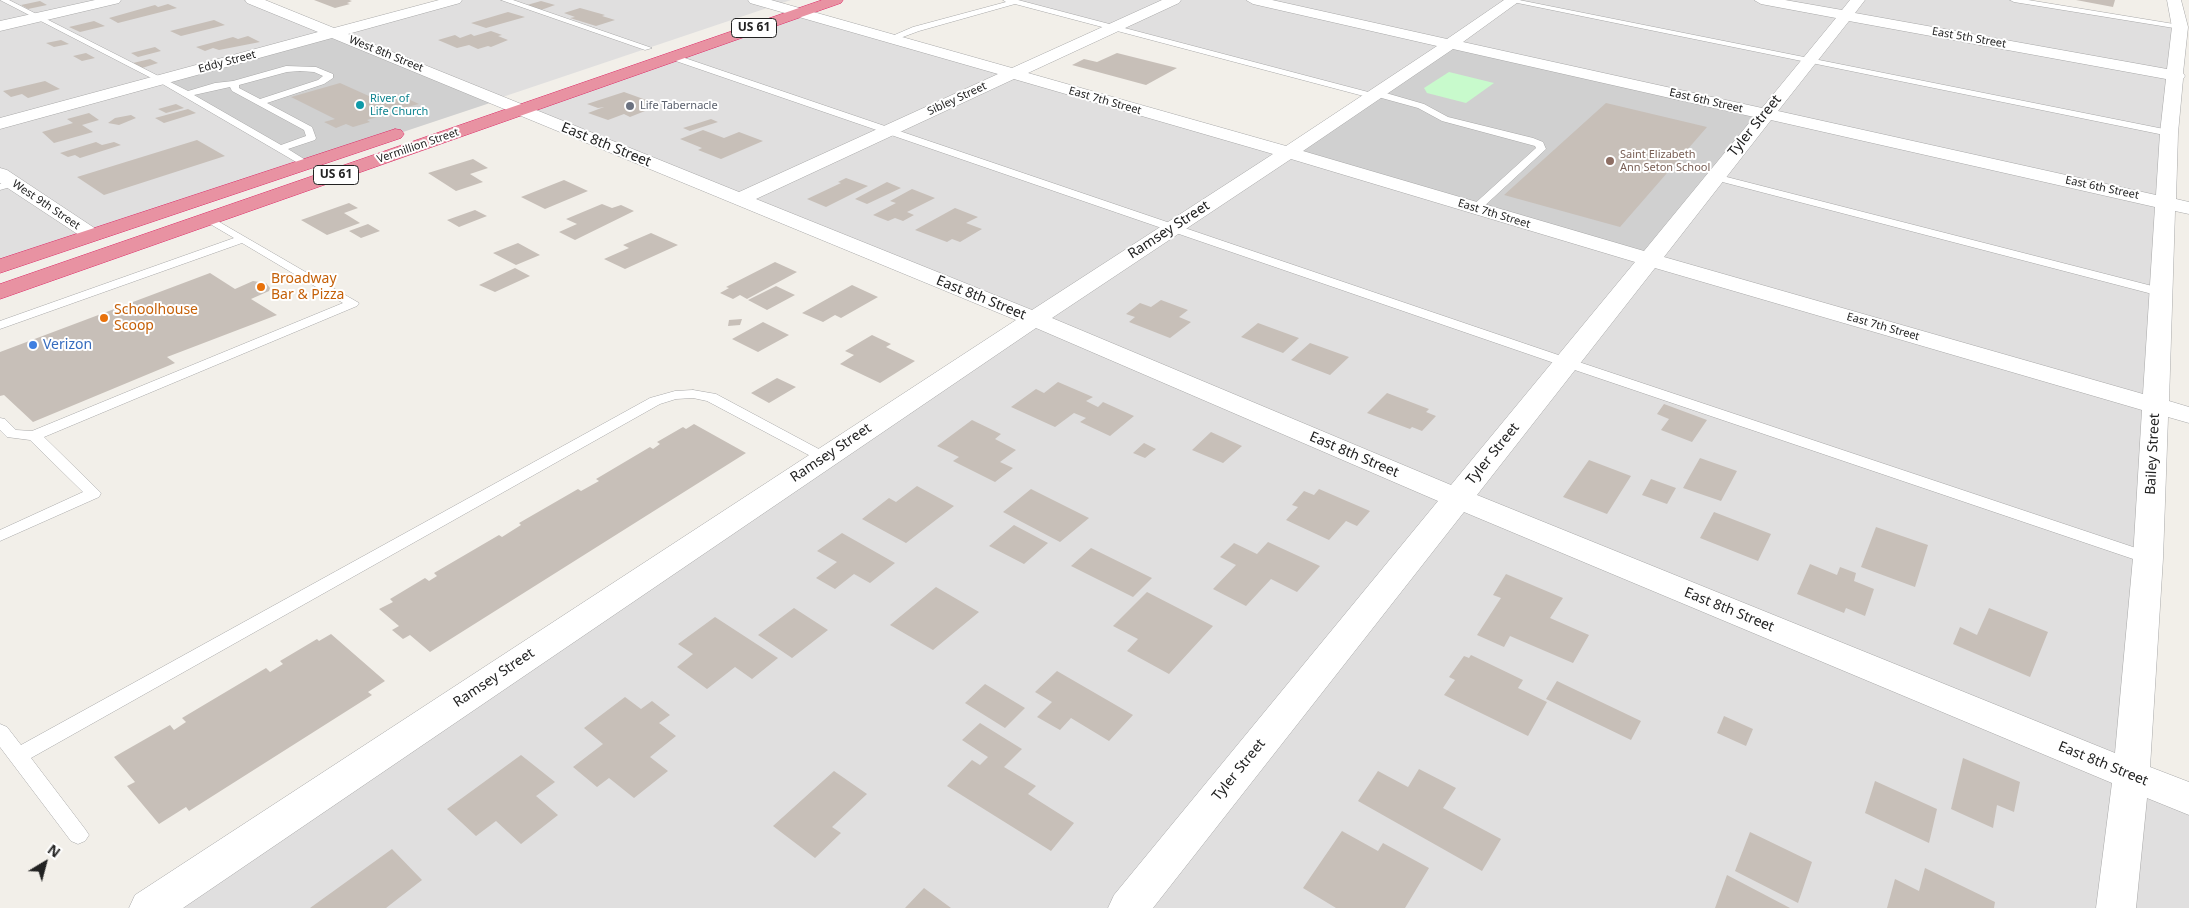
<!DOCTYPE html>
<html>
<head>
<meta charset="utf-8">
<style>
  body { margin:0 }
  #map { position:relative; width:2189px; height:908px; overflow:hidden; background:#f2efe9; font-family:"Noto Sans",sans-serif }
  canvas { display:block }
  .north { position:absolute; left:20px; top:838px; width:50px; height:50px; -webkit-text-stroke:4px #fff; paint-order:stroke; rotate:37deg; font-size:14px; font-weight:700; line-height:20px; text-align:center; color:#222 }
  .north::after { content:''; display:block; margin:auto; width:18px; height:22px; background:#222; clip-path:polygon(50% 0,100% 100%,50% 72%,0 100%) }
</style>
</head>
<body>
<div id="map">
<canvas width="2189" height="908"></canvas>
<div class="north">N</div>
</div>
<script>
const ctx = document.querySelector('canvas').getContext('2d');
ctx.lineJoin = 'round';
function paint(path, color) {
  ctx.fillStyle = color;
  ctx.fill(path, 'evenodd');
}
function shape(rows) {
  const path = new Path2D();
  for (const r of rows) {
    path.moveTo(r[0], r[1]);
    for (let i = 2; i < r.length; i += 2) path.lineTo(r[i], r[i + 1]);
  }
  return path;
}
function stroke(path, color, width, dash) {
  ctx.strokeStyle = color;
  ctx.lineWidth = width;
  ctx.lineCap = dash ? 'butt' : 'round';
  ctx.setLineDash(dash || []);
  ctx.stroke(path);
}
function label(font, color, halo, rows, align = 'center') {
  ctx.font = font + ' "Noto Sans",sans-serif';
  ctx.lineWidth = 4;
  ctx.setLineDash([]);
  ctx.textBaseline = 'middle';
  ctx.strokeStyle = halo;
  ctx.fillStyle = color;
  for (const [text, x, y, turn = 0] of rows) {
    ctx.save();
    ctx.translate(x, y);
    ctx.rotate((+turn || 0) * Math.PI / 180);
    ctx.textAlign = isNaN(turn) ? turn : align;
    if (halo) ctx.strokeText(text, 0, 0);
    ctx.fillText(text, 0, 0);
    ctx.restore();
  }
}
paint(shape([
  [0,0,252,0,333,33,455,0,791,0,0,266],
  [1005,0,2014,0,2180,27,2131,775,2189,799,2189,908,149,908,1033,319,520,110,799,13,1288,152,1374,96]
]), '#e0dfdf');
paint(shape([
  [333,33,499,100,307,164,162,80],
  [1449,44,1765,114,1648,259,1288,152]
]), '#d0d0d0');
paint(shape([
  [1449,72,1494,83,1466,103,1427,93,1424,88]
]), '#c8facc');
paint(shape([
  [314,0,349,0,352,1,347,3,350,4,335,8],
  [2076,0,2115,0,2113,7],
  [40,1,47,5,28,9,21,5],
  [541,1,555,5,541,10,527,5],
  [168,4,177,8,118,23,109,18,155,5,158,7],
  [580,8,605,15,602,16,615,20,596,26,570,18,575,17,564,13],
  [508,12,525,17,486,28,471,23],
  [214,20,225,25,181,36,170,31],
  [94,21,105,26,80,32,69,27],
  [491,31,502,35,498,36,508,40,491,47,488,46,478,49,469,45,457,48,438,40,455,35,460,38,471,34,474,36],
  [248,36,260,42,219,50,213,48,205,51,196,47,233,37,238,39],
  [61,40,69,44,54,47,46,43],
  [155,47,161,51,138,57,131,53],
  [86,53,95,58,82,61,73,56],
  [1117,53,1177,68,1146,85,1072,65,1084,59,1097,62],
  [150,59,158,63,142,68,133,63],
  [45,81,60,89,28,98,22,94,11,97,3,91],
  [340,83,380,101,399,95,419,104,407,107,412,109,401,113,397,111,367,120,370,122,353,127,346,124,336,128,324,122,335,119,291,97],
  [624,92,660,105,630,117,624,114,608,120,588,113,604,107,598,108,587,104],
  [1606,103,1707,127,1620,227,1504,195],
  [176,104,184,108,166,113,158,109],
  [188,109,196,113,164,123,155,118],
  [89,113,99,120,82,125,93,132,54,143,42,132,73,123,67,119],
  [131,115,136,118,119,125,108,123,115,118],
  [711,119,718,122,690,131,683,128],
  [703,130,724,138,739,132,763,141,721,159,698,150,702,148,680,139],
  [197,140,225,156,104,195,77,177],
  [96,142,102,145,114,142,121,145,80,158,75,155,68,157,60,153],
  [473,159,488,168,470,174,483,182,456,191,428,173],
  [846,178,868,186,826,207,807,199,841,183,838,182],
  [564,180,588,191,545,209,521,197],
  [887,182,901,188,867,204,855,199],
  [912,189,935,198,907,212,914,215,903,221,895,218,888,221,873,215,896,203,890,201],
  [349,203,358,208,344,213,360,223,327,235,301,220],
  [602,204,612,208,621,205,634,211,575,240,559,232,577,224,566,219],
  [955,208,978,217,966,223,982,229,960,242,952,239,947,242,915,230],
  [475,210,487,216,459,227,447,220],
  [368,224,380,231,361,238,349,231],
  [651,233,678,245,625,269,604,259,629,248,623,245],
  [518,243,540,255,516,265,493,253],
  [775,262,797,272,747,299,740,295,733,299,720,293,729,288,726,287],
  [515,268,530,276,495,292,479,285],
  [210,273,235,289,253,281,266,283,270,288,269,291,251,299,277,315,167,357,175,363,33,422,4,395,0,396,0,352],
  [852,285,878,297,841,318,835,315,823,322,802,313],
  [776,286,795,295,767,310,748,300],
  [1161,300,1188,310,1179,317,1191,322,1170,338,1129,322,1135,317,1126,314,1140,303,1151,307],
  [742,319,740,325,728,326,729,320],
  [763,322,789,335,758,352,732,339],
  [1258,323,1299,338,1283,353,1241,337],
  [872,335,891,344,886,347,915,361,880,383,840,364,854,355,845,351],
  [1310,343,1349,357,1330,375,1291,360],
  [777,378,796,387,769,403,751,393],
  [1058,382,1093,397,1086,401,1098,407,1103,402,1134,416,1110,436,1080,422,1086,418,1074,413,1055,427,1011,407,1036,389,1044,393],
  [1387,393,1429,409,1426,412,1436,416,1422,431,1412,427,1410,429,1367,413],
  [1664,404,1707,420,1692,442,1661,430,1669,419,1657,414],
  [972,420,1001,434,995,439,1016,450,1000,462,1013,468,995,482,953,461,959,457,937,446],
  [694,424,746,453,430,652,410,635,403,639,392,630,399,626,379,609,393,602,390,599,425,578,429,581,437,576,434,573,499,535,502,537,521,525,519,523,578,489,581,491,599,481,596,479,650,447,653,449,660,444,657,442,683,427,686,429],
  [1211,432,1242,446,1223,463,1192,450],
  [1144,443,1156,449,1145,458,1133,453],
  [1700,458,1737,471,1721,501,1683,488],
  [1589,460,1631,476,1607,514,1563,497],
  [1651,479,1676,488,1667,504,1642,495],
  [917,486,954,506,906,543,862,519,889,498,896,502],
  [1031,489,1089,518,1060,542,1003,512],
  [1319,489,1370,511,1357,526,1346,521,1329,540,1286,520,1298,507,1292,505,1304,491,1314,495],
  [1714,512,1771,534,1758,561,1700,538],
  [1014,525,1048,543,1024,564,989,546],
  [1876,527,1928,545,1915,587,1861,567],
  [842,533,895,563,870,583,854,574,835,589,816,578,837,562,817,551],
  [1268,542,1320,566,1297,592,1271,579,1246,606,1213,589,1236,565,1220,557,1234,543,1257,554],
  [1091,548,1152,578,1133,597,1071,566],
  [1810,564,1837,575,1840,567,1856,573,1854,581,1874,589,1865,616,1846,608,1844,613,1797,594],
  [1506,574,1563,598,1550,618,1589,635,1573,663,1510,636,1504,647,1477,635,1501,598,1493,595],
  [936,587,979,612,933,650,890,625],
  [1147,592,1213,626,1169,674,1127,651,1138,639,1113,626],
  [794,608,828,630,792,658,758,635],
  [1989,608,2048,632,2030,677,1953,644,1960,627,1977,635],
  [715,617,778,658,752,679,735,667,707,689,677,667,693,654,678,644],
  [331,634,385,681,368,692,372,695,189,811,186,807,159,824,127,786,135,782,114,757,170,725,174,730,186,722,182,718,266,668,270,672,283,664,280,661,317,639,319,641],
  [1471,655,1523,680,1518,688,1547,702,1528,736,1444,695,1455,680,1449,677,1464,656,1469,658],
  [1057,671,1133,715,1109,741,1071,718,1060,730,1037,717,1052,702,1035,692],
  [1557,681,1641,721,1631,740,1546,699],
  [985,684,1025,708,1005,728,965,703],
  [625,697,641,709,652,701,670,715,659,723,676,736,650,757,668,771,634,798,609,778,597,787,573,767,603,744,584,728],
  [1724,716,1753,729,1746,746,1717,733],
  [980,723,1022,749,1004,767,1036,786,1028,794,1074,823,1051,851,947,786,972,760,980,765,988,757,962,740],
  [521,755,555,782,536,796,558,815,521,844,496,821,476,836,447,809],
  [1963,758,2020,782,2014,812,1997,805,1993,828,1951,809],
  [1419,769,1456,788,1443,808,1501,839,1482,871,1358,801,1378,771,1408,787],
  [834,771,867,794,832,827,841,833,815,858,773,826],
  [1875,781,1937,809,1929,843,1865,813],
  [1342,831,1378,851,1383,843,1429,868,1405,908,1336,908,1303,888],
  [1750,832,1812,862,1798,903,1735,871],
  [392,849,422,880,386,908,310,908],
  [1925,868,1995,902,1994,908,1887,908,1895,879,1919,891],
  [1727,875,1790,908,1715,908],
  [924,888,951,908,905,908]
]), '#c7bfb8');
const lane = shape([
  [0,0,9,0,188,91,215,83,233,81,286,66,316,67,333,74,333,78,324,84,267,103,312,127,316,138,315,140,288,149,312,164,311,166,303,166,159,82,0,0],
  [300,71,314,72,323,76,318,80,260,99,239,88,239,85,287,72,300,71],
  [230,87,232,91,304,130,306,136,281,145,194,95,230,87],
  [501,0,513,0,652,48,645,50,501,0],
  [1003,0,1018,0,1372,93,1379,91,1424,104,1448,117,1533,138,1543,142,1546,149,1480,210,1476,211,1470,208,1472,206,1536,148,1535,146,1442,121,1418,108,1378,97,1371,98,1015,4,919,31,892,41,885,39,913,27,1006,2,1003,0],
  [1503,0,1519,0,2169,130,2174,133,2169,136,1503,0],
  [2010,0,2028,0,2180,25,2184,27,2180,29,2014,2,2010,0],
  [673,54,1573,360,2154,554,2156,558,2154,562,2148,564,2142,562,1563,366,670,59,669,57,673,54],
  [1715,174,2164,289,2166,292,2160,296,1711,179,1710,177,1715,174],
  [13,180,17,181,18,183,17,185,0,190,0,184,13,180],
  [209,216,359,303,357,306,44,437,101,493,99,497,0,541,0,530,83,492,30,440,7,437,0,430,0,418,5,419,16,430,32,431,343,303,242,243,0,329,0,321,234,238,205,221,203,219,209,216],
  [693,390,716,394,830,455,833,458,830,461,820,461,707,401,693,398,676,399,660,404,31,758,85,829,89,835,85,841,78,844,71,841,0,747,0,724,7,727,21,745,650,398,675,391,693,390]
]);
const street = shape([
  [95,0,121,0,119,3,0,31,0,21,95,0],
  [245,0,265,0,334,28,439,0,462,0,460,3,348,34,739,192,998,74,750,3,748,0,771,0,1012,68,1162,0,1181,0,1179,3,1028,73,1286,146,1437,46,1253,4,1246,0,1272,0,1447,39,1504,0,1521,0,1463,42,1762,108,1836,18,1761,4,1754,0,1785,0,1842,10,1850,0,1865,0,1855,13,2167,69,2172,27,2167,0,2181,0,2188,27,2183,73,2185,76,2183,79,2178,133,2176,199,2189,202,2189,214,2175,211,2169,401,2189,407,2189,423,2168,417,2163,558,2150,767,2189,782,2189,815,2147,798,2136,908,2096,908,2112,783,1464,512,1153,908,1108,908,1114,895,1438,501,1036,328,183,908,129,908,135,895,1016,320,332,38,0,129,0,118,318,32,247,3,245,0],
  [1849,21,2166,79,2160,133,2156,195,1778,111,1849,21],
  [1453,49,1754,117,1644,251,1303,151,1453,49],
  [1014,79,1273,154,1032,310,756,199,1014,79],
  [1771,120,2155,207,2143,394,1664,257,1771,120],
  [1291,159,1635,262,1451,485,1052,318,1291,159],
  [1655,268,2142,410,2133,558,2115,753,1477,495,1655,268],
  [0,168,7,170,99,231,103,235,99,239,92,241,85,239,0,183,0,168]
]);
const highway = shape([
  [822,0,843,0,841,3,0,299,0,284,822,0],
  [395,129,401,130,404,134,401,138,0,273,0,259,395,129]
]);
stroke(lane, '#a9a9a9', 1);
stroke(street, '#a9a9a9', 1);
stroke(highway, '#dc2a67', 1);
paint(lane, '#fff');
paint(street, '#fff');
paint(highway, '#e892a2');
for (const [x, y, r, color] of [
  [360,105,5,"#0f9aa8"],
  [630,106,5,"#6b7280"],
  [1610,161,5,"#8d6e63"],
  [261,287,5,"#e8710a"],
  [104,318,5,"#e8710a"],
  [33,345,5,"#3f7fe0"]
]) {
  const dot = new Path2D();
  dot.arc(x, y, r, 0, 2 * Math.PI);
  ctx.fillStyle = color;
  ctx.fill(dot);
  stroke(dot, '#fff', 2);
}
label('11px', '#222', '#fff', [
  ["East 5th Street",1969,38,10],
  ["West 8th Street",386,54,22],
  ["Eddy Street",227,62,-15],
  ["Sibley Street",957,99,-25],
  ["East 7th Street",1105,101,16],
  ["East 6th Street",1706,101,13],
  ["Vermillion Street",418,146,-19],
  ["East 6th Street",2102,188,12],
  ["West 9th Street",46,205,34],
  ["East 7th Street",1494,214,17],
  ["East 7th Street",1883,327,16]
]);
label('11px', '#0d838f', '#fff', [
  ["River of",370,99],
  ["Life Church",370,112]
], 'left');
label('11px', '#5b616d', '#fff', [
  ["Life Tabernacle",640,106]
], 'left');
label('11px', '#785e54', '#fff', [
  ["Saint Elizabeth",1620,155],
  ["Ann Seton School",1620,168]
], 'left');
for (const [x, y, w] of [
  [754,28,45],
  [336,175,45]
]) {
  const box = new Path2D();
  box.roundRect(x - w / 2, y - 9.5, w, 19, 4);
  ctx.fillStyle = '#fff';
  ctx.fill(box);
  stroke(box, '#222', 1);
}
label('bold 12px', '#222', null, [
  ["US 61",754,28],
  ["US 61",336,175]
]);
label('14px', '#222', '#fff', [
  ["Tyler Street",1755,126,-51],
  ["East 8th Street",606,145,22],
  ["Ramsey Street",1169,230,-33],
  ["East 8th Street",981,298,22],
  ["Ramsey Street",831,453,-34],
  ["Tyler Street",1493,454,-51],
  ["Bailey Street",2153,454,-87],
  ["East 8th Street",1354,455,23],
  ["East 8th Street",1729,610,22],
  ["Ramsey Street",494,678,-34],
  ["East 8th Street",2103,764,22],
  ["Tyler Street",1239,770,-51]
]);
label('14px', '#c56008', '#fff', [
  ["Broadway",271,279],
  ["Bar & Pizza",271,295],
  ["Schoolhouse",114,310],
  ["Scoop",114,326]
], 'left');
label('14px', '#366cbe', '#fff', [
  ["Verizon",43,345]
], 'left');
</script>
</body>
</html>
